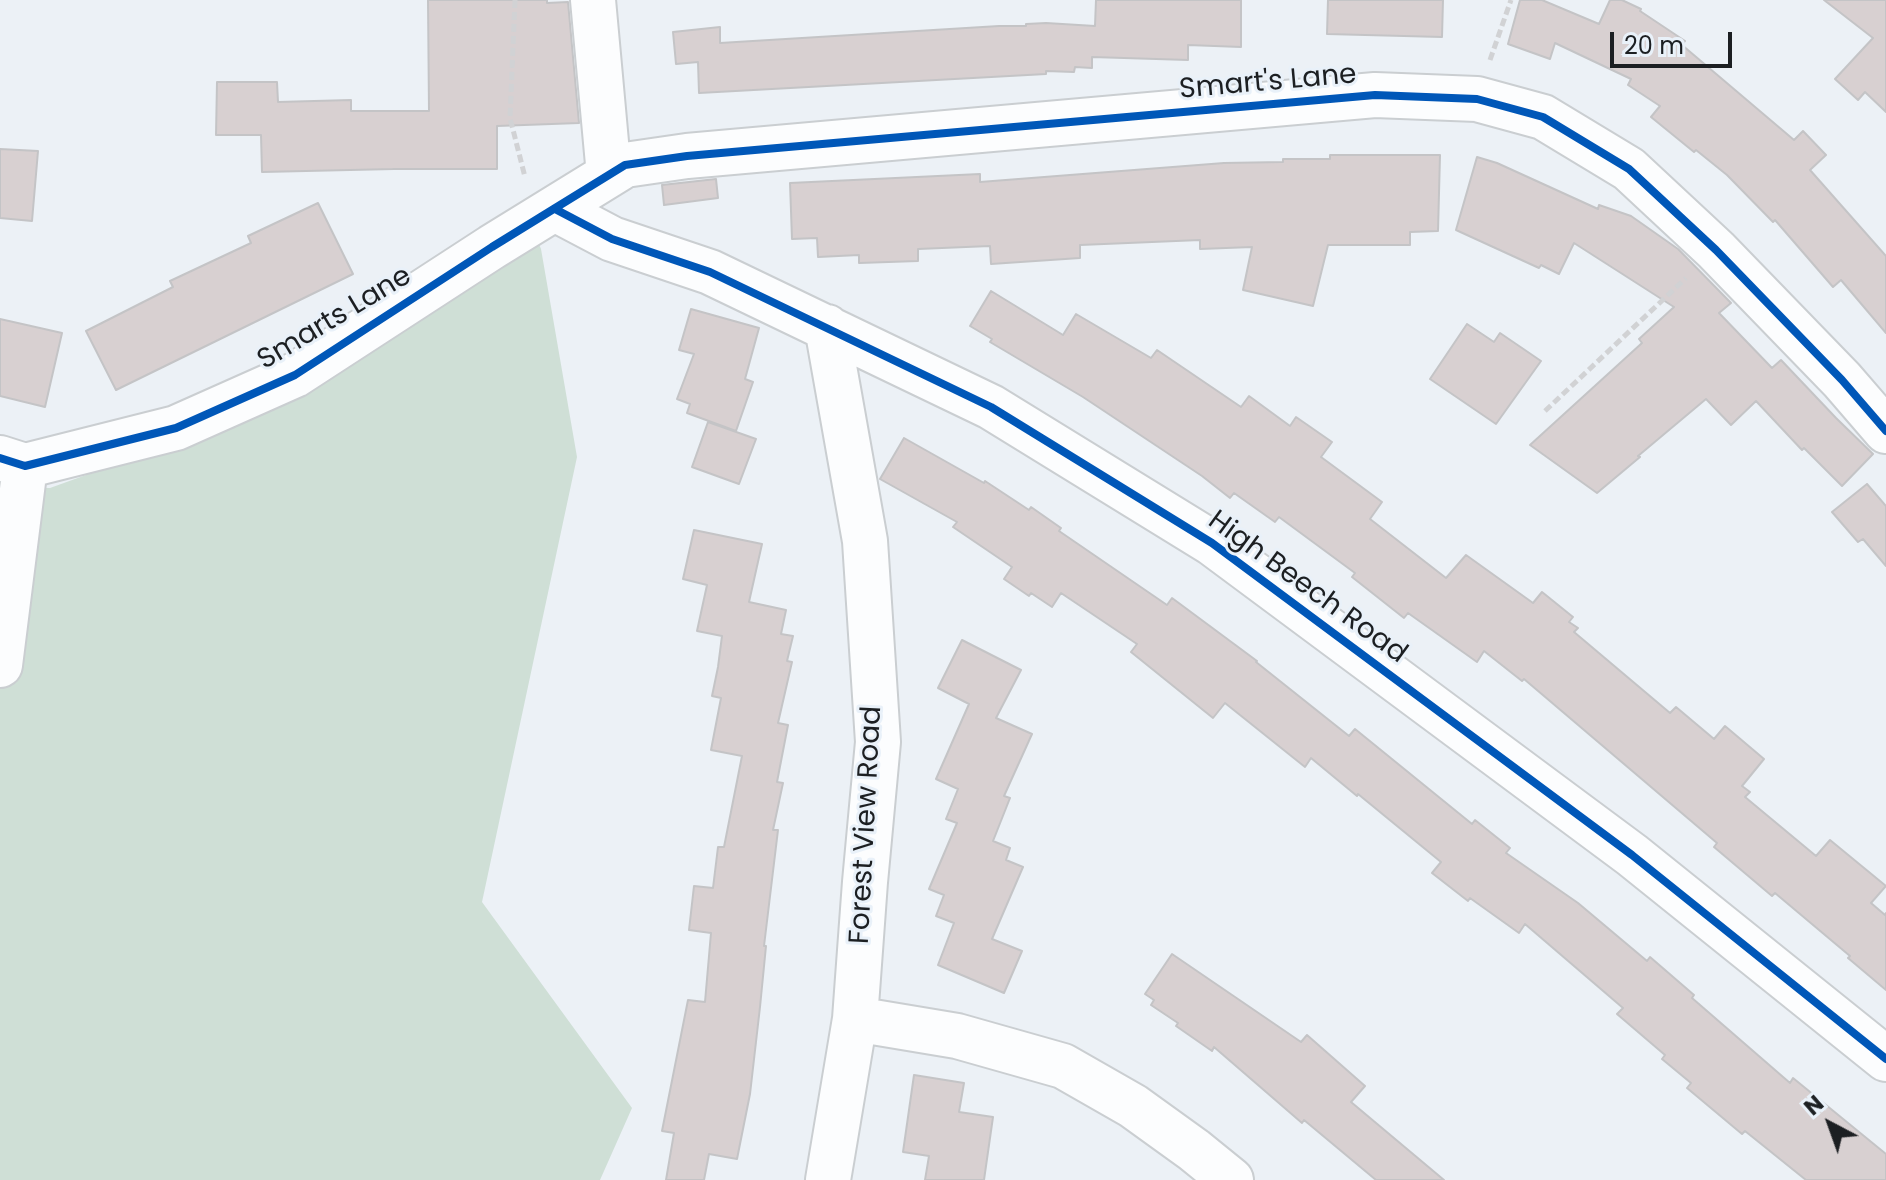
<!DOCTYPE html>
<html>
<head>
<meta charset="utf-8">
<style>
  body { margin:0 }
  #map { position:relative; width:1886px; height:1180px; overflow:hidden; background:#ecf1f6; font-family:Poppins,sans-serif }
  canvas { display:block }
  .north { position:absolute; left:1790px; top:1084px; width:80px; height:80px; -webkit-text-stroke:6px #e9f1f9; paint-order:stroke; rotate:319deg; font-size:22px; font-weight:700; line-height:32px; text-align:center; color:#1c1f22 }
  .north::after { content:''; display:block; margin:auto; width:28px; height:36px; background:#1c1f22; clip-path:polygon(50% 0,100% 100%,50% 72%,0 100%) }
  .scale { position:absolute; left:1610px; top:32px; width:122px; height:36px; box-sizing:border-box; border:4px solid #1c1f22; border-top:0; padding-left:10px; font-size:24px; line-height:28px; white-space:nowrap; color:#1c1f22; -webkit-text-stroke:6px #e9f1f9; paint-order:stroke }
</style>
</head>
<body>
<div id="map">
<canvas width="1886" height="1180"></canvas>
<div class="north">N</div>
<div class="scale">20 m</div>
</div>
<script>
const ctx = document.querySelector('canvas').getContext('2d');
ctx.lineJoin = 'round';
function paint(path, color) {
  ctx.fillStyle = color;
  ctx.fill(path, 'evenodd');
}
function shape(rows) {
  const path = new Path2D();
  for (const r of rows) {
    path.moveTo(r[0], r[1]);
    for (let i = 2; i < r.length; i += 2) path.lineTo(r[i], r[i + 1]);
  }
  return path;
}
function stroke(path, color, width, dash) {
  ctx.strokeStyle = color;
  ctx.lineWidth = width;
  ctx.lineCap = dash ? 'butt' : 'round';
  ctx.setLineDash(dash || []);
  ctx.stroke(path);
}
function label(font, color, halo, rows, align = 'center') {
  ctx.font = font + ' Poppins,sans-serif';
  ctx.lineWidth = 6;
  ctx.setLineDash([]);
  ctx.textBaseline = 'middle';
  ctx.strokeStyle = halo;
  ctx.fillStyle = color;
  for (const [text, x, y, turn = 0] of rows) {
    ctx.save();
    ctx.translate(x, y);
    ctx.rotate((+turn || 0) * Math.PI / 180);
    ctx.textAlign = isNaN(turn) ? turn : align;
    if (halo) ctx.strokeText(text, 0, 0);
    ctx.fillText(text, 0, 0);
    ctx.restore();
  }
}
paint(shape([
  [533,230,541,249,577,457,482,902,632,1108,600,1180,0,1180,0,487,50,488,147,453]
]), '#cfdfd6');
const building = shape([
  [428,0,547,0,547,3,568,2,579,123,497,126,497,169,393,169,394,169,262,172,261,135,216,135,217,82,277,82,278,102,351,100,351,111,429,111,428,0],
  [1096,0,1241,0,1241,47,1188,45,1188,60,1092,57,1092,68,1075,67,1074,72,1046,71,1046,74,699,93,698,62,676,64,673,32,720,27,720,43,999,26,1026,26,1026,24,1046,23,1095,26,1096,0],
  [1328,0,1443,0,1442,37,1327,34,1328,0],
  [1520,0,1542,0,1599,24,1610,0,1622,0,1641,9,1640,11,1685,41,1682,45,1794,140,1803,131,1826,155,1810,170,1886,256,1886,333,1841,280,1833,287,1775,220,1773,222,1727,175,1696,150,1694,152,1651,117,1660,106,1628,85,1631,79,1555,43,1550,59,1508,44,1520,0],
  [1824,0,1886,0,1886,112,1865,92,1858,100,1835,79,1873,38,1824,0],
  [0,149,38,151,32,221,0,218,0,149],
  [1330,155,1440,155,1438,231,1410,232,1410,245,1328,245,1313,306,1243,290,1252,247,1200,249,1200,240,1080,245,1080,258,991,264,990,246,918,249,918,261,859,263,859,255,818,257,817,238,792,239,790,183,980,174,980,182,1224,163,1283,162,1283,159,1330,159,1330,155],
  [1477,157,1497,163,1598,209,1599,205,1631,216,1678,249,1731,303,1719,313,1772,368,1781,360,1836,418,1873,454,1842,486,1804,448,1802,450,1756,401,1731,425,1706,399,1638,456,1640,457,1597,493,1530,445,1642,343,1639,339,1674,307,1574,243,1559,274,1541,265,1539,268,1456,230,1477,157],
  [716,179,718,198,664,205,662,185,716,179],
  [318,203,353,274,116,390,86,331,173,287,170,281,251,243,248,236,318,203],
  [991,291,1063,335,1076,314,1151,358,1157,350,1241,407,1249,396,1290,426,1296,417,1332,442,1321,457,1382,502,1370,519,1446,578,1466,555,1533,603,1542,592,1573,617,1569,622,1578,628,1574,632,1670,713,1676,707,1714,739,1725,726,1764,759,1742,786,1750,792,1745,797,1816,856,1830,840,1886,886,1871,903,1885,915,1886,913,1886,990,1848,958,1850,956,1775,893,1772,896,1714,847,1717,843,1524,679,1522,681,1484,651,1477,662,1408,613,1404,618,1352,577,1355,573,1279,517,1275,522,1234,493,1230,498,1202,476,1083,397,990,342,992,339,970,326,991,291],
  [691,309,759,328,745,379,753,382,736,431,687,413,690,404,677,399,694,354,679,350,691,309],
  [0,319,62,333,45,407,0,396,0,319],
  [1467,324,1494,342,1500,333,1541,361,1496,424,1430,379,1467,324],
  [708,422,756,439,739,484,692,467,708,422],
  [904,438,984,483,985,481,1029,510,1031,507,1061,528,1059,531,1167,605,1172,598,1257,661,1256,662,1349,736,1355,729,1472,824,1475,820,1510,848,1506,853,1578,903,1647,961,1650,957,1694,995,1692,998,1790,1083,1793,1078,1886,1154,1886,1180,1806,1180,1745,1131,1742,1134,1687,1088,1691,1083,1662,1059,1665,1055,1617,1014,1623,1008,1525,924,1519,933,1470,898,1468,901,1432,873,1441,862,1358,794,1357,796,1311,758,1305,767,1225,703,1213,718,1131,652,1137,644,1061,593,1052,607,1031,593,1029,596,1004,579,1012,567,953,527,957,522,880,479,904,438],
  [1867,484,1886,506,1886,566,1863,539,1858,542,1832,512,1867,484],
  [694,530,762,544,749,602,786,610,781,634,793,636,787,661,792,662,778,723,788,725,777,782,783,783,773,830,778,830,764,946,766,946,760,1007,750,1094,737,1159,709,1154,704,1180,666,1180,674,1133,662,1131,688,1000,705,1002,711,933,689,930,694,886,713,888,718,847,724,847,742,756,711,750,721,698,712,696,718,667,722,636,697,631,707,585,683,579,694,530],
  [962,640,1021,670,996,718,1032,734,1004,796,1010,798,993,841,1010,848,1006,860,1023,867,992,939,1022,951,1004,993,938,965,954,923,936,916,944,895,929,889,957,823,946,819,958,789,936,779,969,704,938,688,962,640],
  [1172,954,1301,1042,1307,1035,1365,1086,1351,1102,1444,1180,1376,1180,1304,1120,1302,1123,1214,1047,1212,1051,1176,1026,1178,1023,1151,1005,1154,1000,1145,994,1172,954],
  [914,1075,964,1083,959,1112,993,1117,984,1180,925,1180,929,1156,903,1152,914,1075]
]);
paint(building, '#d8d0d1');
stroke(building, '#c4c4c6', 2);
const minor = shape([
  [593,0,609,175],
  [555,209,612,239,710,272,991,407,1212,543,1632,855,1886,1059],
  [827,327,865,541,878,742,865,882,855,1019,828,1180],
  [0,458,25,466,176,428,295,375,492,247,625,165,687,156,1375,95,1477,99,1543,117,1629,169,1716,250,1842,380,1886,431],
  [0,665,25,466],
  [855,1019,957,1036,1063,1066,1133,1106,1194,1150,1231,1180]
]);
stroke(minor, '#caced1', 48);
stroke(shape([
  [515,0,510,118,525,177],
  [1490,60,1511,0],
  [1545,411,1686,278]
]), '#d1d2d4', 5, [8, 4]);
stroke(minor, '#fcfdfe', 44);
stroke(shape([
  [555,209,612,239,710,272,991,407,1212,543,1632,855,1886,1059],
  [0,458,25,466,176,428,295,375,492,247,625,165,687,156,1375,95,1477,99,1543,117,1629,169,1716,250,1842,380,1886,431]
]), '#0057b8', 8);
label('28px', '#1c1f22', '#e9f1f9', [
  ["Smart's Lane",1268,83,-5],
  ["Smarts Lane",335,319,-31],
  ["High Beech Road",1307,588,36],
  ["Forest View Road",867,825,-87]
]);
</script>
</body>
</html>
